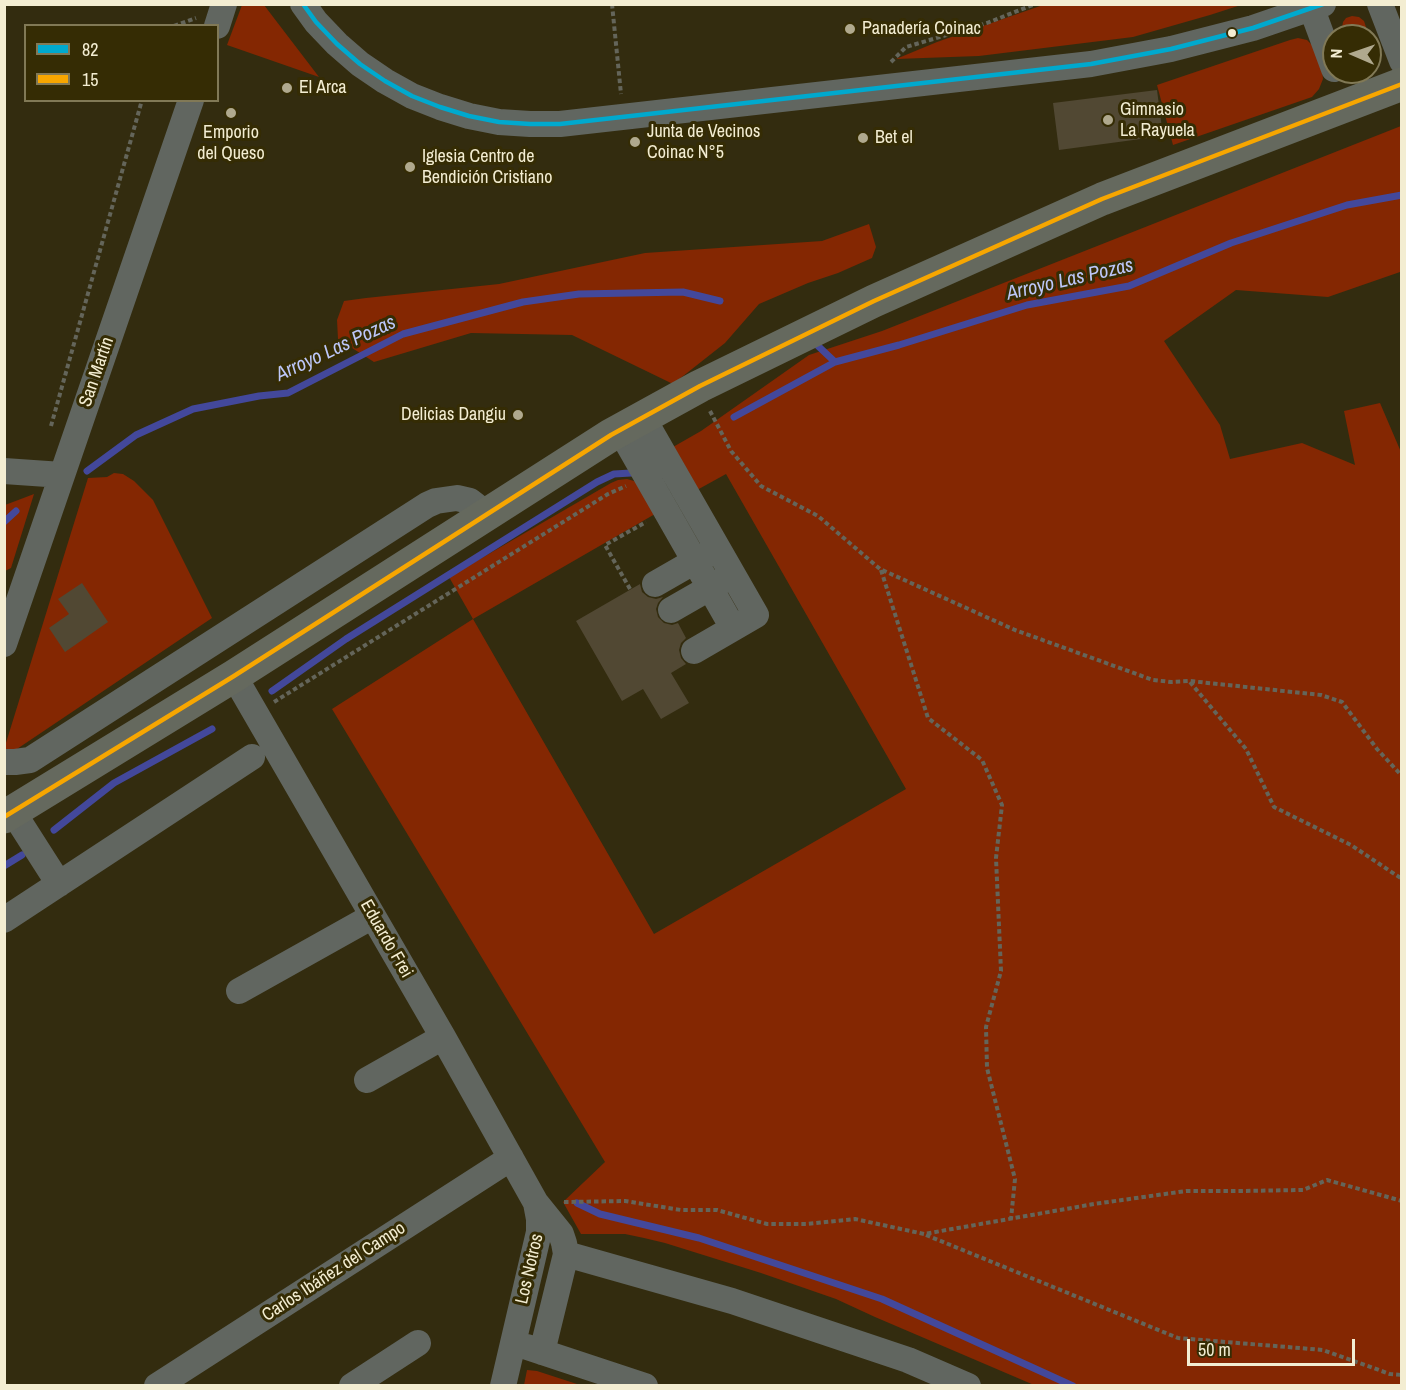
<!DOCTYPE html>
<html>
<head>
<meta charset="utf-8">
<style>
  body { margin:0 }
  #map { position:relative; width:1406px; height:1390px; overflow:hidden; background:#332c0f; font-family:"Archivo Narrow",sans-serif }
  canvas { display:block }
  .frame { position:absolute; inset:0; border:6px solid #f3edd2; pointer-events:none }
  .legend { position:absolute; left:24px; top:24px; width:195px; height:78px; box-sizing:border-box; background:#352c04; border:2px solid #817956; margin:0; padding:8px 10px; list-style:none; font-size:18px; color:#f3edd2 }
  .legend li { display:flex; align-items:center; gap:12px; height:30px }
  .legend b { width:30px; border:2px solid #817956 }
  .north { position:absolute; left:1322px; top:24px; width:60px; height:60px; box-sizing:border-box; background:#352c04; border:2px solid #817956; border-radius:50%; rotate:272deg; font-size:16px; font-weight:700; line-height:24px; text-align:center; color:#f3edd2 }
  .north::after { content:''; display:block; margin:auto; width:21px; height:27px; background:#b0a98e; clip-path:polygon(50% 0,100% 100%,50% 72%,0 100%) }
  .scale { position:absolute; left:1187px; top:1339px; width:168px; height:27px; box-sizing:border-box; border:3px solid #f3edd2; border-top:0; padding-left:8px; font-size:18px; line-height:21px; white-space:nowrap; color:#f3edd2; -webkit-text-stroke:4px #352c04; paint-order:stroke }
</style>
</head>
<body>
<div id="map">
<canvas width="1406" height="1390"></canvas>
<div class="frame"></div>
<ul class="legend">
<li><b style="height:8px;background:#00a9ce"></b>82</li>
<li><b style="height:8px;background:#f7a600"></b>15</li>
</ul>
<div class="north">N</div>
<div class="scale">50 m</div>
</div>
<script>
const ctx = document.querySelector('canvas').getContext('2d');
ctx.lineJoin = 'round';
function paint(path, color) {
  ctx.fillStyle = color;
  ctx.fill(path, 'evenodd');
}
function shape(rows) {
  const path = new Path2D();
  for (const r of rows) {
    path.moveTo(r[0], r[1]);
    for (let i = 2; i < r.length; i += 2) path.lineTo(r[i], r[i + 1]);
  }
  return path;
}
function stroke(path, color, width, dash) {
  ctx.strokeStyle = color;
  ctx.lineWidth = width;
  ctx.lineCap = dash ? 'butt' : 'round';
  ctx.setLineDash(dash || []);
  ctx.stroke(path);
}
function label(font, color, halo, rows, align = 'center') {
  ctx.font = font + ' "Archivo Narrow",sans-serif';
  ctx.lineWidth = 6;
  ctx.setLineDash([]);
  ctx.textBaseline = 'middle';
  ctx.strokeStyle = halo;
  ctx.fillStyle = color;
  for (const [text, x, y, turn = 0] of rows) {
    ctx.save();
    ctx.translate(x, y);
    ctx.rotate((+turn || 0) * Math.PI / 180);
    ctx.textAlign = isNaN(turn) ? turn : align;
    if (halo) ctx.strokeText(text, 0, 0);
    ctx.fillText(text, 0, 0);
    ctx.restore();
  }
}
paint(shape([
  [242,5,264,5,319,77,227,45],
  [1043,5,1043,4,1241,5,1210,15,1133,37,979,56,896,59,937,42],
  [1352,16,1359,17,1364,21,1369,36,1345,36,1342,28,1343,22,1346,18],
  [1298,38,1307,40,1312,45,1322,70,1323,79,1319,89,1312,97,1173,145,1157,85,1290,40],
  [1401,126,1401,274,1400,272,1328,297,1236,290,1164,341,1220,425,1230,459,1302,443,1355,465,1344,411,1380,403,1401,452,1401,1385,1034,1385,875,1317,836,1299,761,1273,665,1243,644,1238,625,1234,581,1234,563,1202,605,1162,332,709,473,619,449,577,611,483,618,480,627,479,634,481,640,486,655,514,473,619,654,934,906,789,726,474,697,490,673,447,701,431,809,355,882,331],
  [869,224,876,247,872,258,838,273,808,283,759,304,725,343,673,384,572,335,471,333,374,362,338,339,337,320,344,301,366,298,499,284,645,253,822,241],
  [114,473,123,474,134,481,153,500,212,618,11,753,5,751,5,746,88,478,107,477],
  [34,494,11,568,5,571,5,505],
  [527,1370,537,1371,580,1385,524,1385]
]), '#842702');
stroke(shape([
  [817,345,835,362,899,345,1027,305,1129,286,1231,243,1347,205,1402,195],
  [734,417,835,362],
  [87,471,136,435,193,409,259,396,288,393,403,334,523,302,579,294,683,292,720,301],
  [4,522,16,511],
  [272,691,346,639,597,482,614,474,631,473],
  [54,830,114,783,212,729],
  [4,866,22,855],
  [577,1203,600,1214,699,1238,882,1299,1073,1386]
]), '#43489b', 7);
paint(shape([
  [1157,90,1163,136,1059,150,1053,103],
  [82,583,108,622,65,652,49,628,69,614,58,599],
  [640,584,642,592,648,597,656,599,663,597,658,603,656,609,658,617,664,623,672,625,678,623,686,638,681,643,679,650,681,658,686,664,671,673,689,703,661,719,643,689,622,701,576,621]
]), '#514833');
stroke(shape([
  [612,4,621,94],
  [174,26,196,18],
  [891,62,906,47,987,23,1035,4],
  [710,411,731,451,761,486,818,516,880,569,1015,630,1153,680,1171,682,1190,681,1321,695,1342,702,1377,749,1402,776],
  [51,426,142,100],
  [881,570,928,718,982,760,1002,805,996,858,1001,971,986,1027,987,1068,1015,1179,1011,1219],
  [630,589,605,545,646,522],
  [1190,682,1246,749,1274,807,1351,845,1402,879],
  [274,702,608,494,626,486],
  [564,1202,625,1201,681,1210,717,1210,767,1224,806,1224,855,1219,924,1234,1094,1204,1186,1191,1240,1191,1303,1190,1327,1180,1402,1201],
  [926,1235,1178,1338,1323,1350,1390,1374,1402,1375]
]), '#64655a', 4, [4.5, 3]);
stroke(shape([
  [303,4,316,22,337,44,360,64,385,81,412,96,440,107,469,116,499,122,530,124,560,124,1091,64,1171,49,1253,28,1323,4],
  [1310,4,1334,69],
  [1380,4,1402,61],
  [217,26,224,4],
  [643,418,756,615,694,651],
  [620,430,733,628],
  [4,471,62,475],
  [655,584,709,553],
  [671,610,725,579],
  [4,644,191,100],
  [234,676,443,1037,536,1203,561,1234,564,1243,566,1254,542,1352],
  [4,762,15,762,30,760,427,505,436,501,457,498,470,501,488,515],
  [13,812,59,884],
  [4,920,252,757],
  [239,991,373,916],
  [367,1080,443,1037],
  [566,1254,732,1301,908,1360,968,1386],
  [527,1347,645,1386],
  [157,1386,511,1158],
  [352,1386,418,1343],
  [503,1386,539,1232,539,1219,536,1203]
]), '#616660', 26);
stroke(shape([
  [4,817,234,676,611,435,700,386,874,301,1102,199,1402,84]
]), '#65695e', 33);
stroke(shape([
  [303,4,316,22,337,44,360,64,385,81,412,96,440,107,469,116,499,122,530,124,560,124,1091,64,1171,49,1253,28,1323,4]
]), '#00a9ce', 4.5);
stroke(shape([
  [4,817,234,676,611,435,700,386,874,301,1102,199,1402,84]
]), '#f7a600', 4.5);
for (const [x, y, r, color] of [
  [850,29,6,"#b0a98e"],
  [1232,33,5,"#f3edd2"],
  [287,88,6,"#b0a98e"],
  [231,113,6,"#b0a98e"],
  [1108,120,6,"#b0a98e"],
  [863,138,6,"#b0a98e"],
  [635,142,6,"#b0a98e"],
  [410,167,6,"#b0a98e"],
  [518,415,6,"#b0a98e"]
]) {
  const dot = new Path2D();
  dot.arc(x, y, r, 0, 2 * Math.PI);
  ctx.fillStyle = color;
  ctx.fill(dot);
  stroke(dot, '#352c04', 2);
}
label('18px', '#f3edd2', '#352c04', [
  ["Panadería Coinac",862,29],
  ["El Arca",299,88],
  ["Gimnasio",1120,110],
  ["La Rayuela",1120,131],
  ["Junta de Vecinos",647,132],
  ["Coinac N°5",647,153],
  ["Emporio",231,133,"center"],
  ["del Queso",231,154,"center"],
  ["Bet el",875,138],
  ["Iglesia Centro de",422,157],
  ["Bendición Cristiano",422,178],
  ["Delicias Dangiu",506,415,"right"]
], 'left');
label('18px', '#f3edd2', '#352c04', [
  ["San Martín",97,372,-71],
  ["Eduardo Frei",386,939,60],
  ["Los Notros",530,1269,-77],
  ["Carlos Ibáñez del Campo",334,1272,-33]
]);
label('italic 20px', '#bdc7f9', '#352c04', [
  ["Arroyo Las Pozas",1070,280,-13],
  ["Arroyo Las Pozas",336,349,-25]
]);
</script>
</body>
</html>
